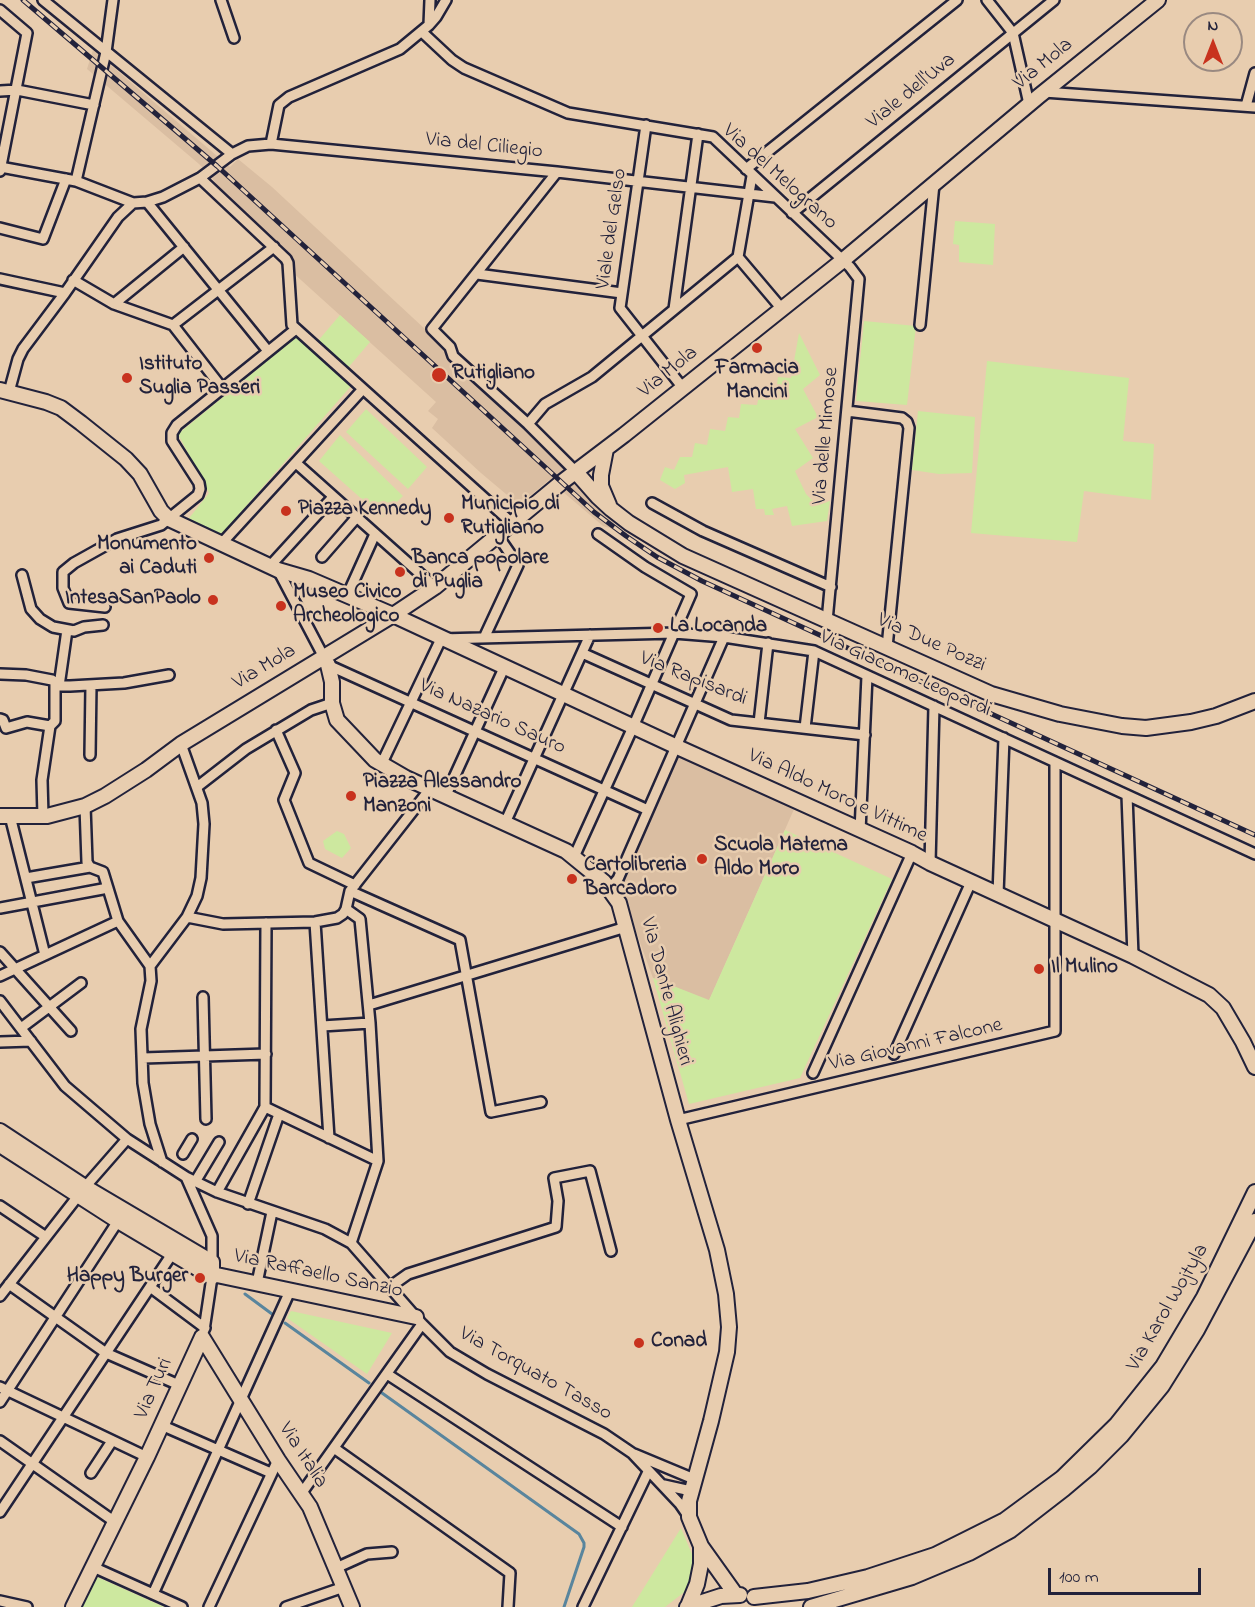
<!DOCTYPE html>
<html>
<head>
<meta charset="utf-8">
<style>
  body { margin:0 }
  #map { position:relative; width:1255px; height:1607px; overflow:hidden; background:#e8cdaf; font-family:"Indie Flower",sans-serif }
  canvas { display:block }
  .north { position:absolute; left:1183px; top:12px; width:60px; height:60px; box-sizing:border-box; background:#e8cdaf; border:2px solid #998981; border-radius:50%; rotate:0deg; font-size:16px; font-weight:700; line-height:24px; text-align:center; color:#22223b }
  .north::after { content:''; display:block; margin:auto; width:21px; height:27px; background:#c8321e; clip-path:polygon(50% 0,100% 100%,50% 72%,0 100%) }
  .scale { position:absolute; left:1048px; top:1568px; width:153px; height:27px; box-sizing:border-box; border:3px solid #22223b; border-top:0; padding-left:8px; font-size:18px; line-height:21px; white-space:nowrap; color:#22223b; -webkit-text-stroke:4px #e8cdaf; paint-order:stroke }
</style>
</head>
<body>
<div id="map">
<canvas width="1255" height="1607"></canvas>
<div class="north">N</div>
<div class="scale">100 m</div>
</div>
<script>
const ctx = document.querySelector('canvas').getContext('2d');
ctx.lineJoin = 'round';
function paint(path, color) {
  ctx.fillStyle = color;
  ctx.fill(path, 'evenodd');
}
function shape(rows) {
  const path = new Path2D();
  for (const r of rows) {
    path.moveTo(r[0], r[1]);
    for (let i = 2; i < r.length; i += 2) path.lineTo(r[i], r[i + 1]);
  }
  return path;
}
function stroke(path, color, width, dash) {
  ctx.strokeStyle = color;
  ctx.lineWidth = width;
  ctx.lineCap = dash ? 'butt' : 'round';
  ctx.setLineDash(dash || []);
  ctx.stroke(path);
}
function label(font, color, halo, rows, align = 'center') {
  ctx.font = font + ' "Indie Flower",sans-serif';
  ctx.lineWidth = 5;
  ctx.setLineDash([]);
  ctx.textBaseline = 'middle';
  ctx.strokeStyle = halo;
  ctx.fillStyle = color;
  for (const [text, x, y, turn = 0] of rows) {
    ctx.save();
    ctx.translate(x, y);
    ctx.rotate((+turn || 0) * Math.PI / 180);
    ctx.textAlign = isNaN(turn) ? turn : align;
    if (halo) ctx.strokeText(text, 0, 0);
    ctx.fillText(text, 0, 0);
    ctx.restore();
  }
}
paint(shape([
  [93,50,230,167,238,159,272,187,440,343,446,349,446,355,560,459,565,467,561,472,610,514,617,530,603,526,549,480,519,505,481,473,432,428,438,419,428,411,436,402,291,271,294,258,221,192,211,176,199,164,87,69],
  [677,753,795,807,709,1001,653,978,620,888]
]), '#dabea2');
paint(shape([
  [955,221,995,224,993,265,959,262,959,245,953,244],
  [340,315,370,342,347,369,317,342],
  [864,321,916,326,907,405,856,401],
  [799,333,820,375,803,389,818,417,795,429,813,458,795,471,806,494,817,505,830,501,827,521,792,526,787,506,772,509,774,515,765,515,764,509,756,509,753,489,732,492,728,467,684,475,685,483,675,489,660,480,665,467,674,470,680,457,692,457,695,443,707,445,710,429,725,431,728,417,739,418,741,404,757,405,760,391,776,393,778,377,791,378],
  [298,336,352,385,218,538,186,522,209,493,178,434],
  [987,361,1129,378,1123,441,1154,444,1151,500,1084,491,1077,542,971,533],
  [366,409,427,467,408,489,346,432],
  [918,411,975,417,972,473,939,474,912,470],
  [340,435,403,496,382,517,319,461],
  [785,830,892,879,800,1078,689,1104,653,978,709,1000],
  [337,831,344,834,351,848,342,858,325,849,323,841],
  [291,1311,392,1333,367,1374,287,1318],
  [681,1528,694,1559,691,1583,687,1590,665,1607,632,1607],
  [95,1576,164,1607,80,1607]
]), '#cde89f');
stroke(shape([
  [245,1294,272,1314],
  [285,1323,369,1383],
  [382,1393,579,1534,584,1543,584,1547,564,1607]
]), '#59859d', 3);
const street = shape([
  [43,0,232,154],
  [221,0,234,38],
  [430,0,429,25,436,17,446,0],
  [987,0,1013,33,1029,104],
  [0,10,27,33,0,171],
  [422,32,452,60,464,68,568,113,713,137,850,267,859,279,827,621],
  [0,91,17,90,94,105],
  [1044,92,1255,107],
  [1246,106,1255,73],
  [646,125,620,308,683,388],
  [271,144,279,105,289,97,400,49,429,25],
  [0,167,76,181,133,203],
  [746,169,957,0],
  [557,172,432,329,450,347,453,356,528,424,575,471],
  [752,176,738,257,782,309],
  [200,178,286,259,288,263,292,325,512,523],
  [76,181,106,52,113,0],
  [147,202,268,351],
  [792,213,1054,0],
  [0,228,43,239,66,179],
  [477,274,622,293],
  [0,279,65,293],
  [73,280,114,304,173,325,222,388],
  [114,304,184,247],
  [674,309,698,134],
  [173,325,274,247],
  [920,325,934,184],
  [9,392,18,359,23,349,65,293,118,217,133,203,147,202,163,197,200,178,232,154,248,146,271,144,557,172,775,197],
  [847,411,902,418,907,422,909,428,887,647],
  [528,424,545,404,592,377,738,257],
  [296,463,435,587],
  [652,503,703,531,831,587],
  [221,544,363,389],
  [322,557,356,518],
  [270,566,333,497],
  [278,570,328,665,648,810],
  [22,575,31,609,40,619,53,627,74,631,84,627,103,625],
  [347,596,375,534],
  [105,607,69,603,63,588,63,572,74,563,117,539,161,525,198,495,200,489,199,483,172,441,172,433,177,425,296,329],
  [484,638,518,565,498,536],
  [582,653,731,720,865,735],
  [0,674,26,675,52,680,59,686,70,686,124,683,169,675],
  [59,686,67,630],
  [0,719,3,720,6,728,27,722,50,726],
  [759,723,768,643],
  [805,728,814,651],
  [276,730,295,773,284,800,309,863,355,885],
  [90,755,91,685],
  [381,765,441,639,674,633,724,637,814,651,1255,854],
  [197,787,246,749,311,710,332,703],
  [446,795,504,668],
  [1127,795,1133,956],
  [85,806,87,862,90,867,103,872,118,921,150,966,151,981,141,1029,143,1083,150,1124,162,1162],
  [10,816,45,955],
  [43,816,42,780,50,726,55,721,55,683],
  [505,823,590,635],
  [860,831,867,676],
  [574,857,633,727,691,594,645,567,598,534],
  [930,863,934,706],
  [26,878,90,867],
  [610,888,618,879,724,637],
  [350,891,460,940,491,1112,541,1102],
  [998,894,1004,738],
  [0,908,108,888],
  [346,909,360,919,370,1023,378,1161,351,1243],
  [187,917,223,924,315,922,337,918,343,914,346,909,350,891,430,789],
  [315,922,329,1138],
  [0,952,71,1031],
  [150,966,187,917,197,896,201,878,204,824,202,803,181,744],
  [0,976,118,921],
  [203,997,206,1119],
  [0,1001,65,1086,127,1139,186,1177,217,1192,325,1229,351,1243,422,1324,450,1352,487,1374,604,1434,632,1453,680,1504,689,1517],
  [369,1005,626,927],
  [322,1026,370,1023],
  [21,1028,81,983],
  [0,1042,31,1041],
  [894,1054,971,882],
  [143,1058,266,1054],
  [813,1073,912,853],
  [265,1107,378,1161],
  [678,1120,1055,1031,1055,762],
  [183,1154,192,1139],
  [186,1177,212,1236,212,1262],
  [195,1182,219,1142],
  [217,1192,265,1107,266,923],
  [248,1204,279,1114],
  [0,1206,46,1237],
  [257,1283,272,1212],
  [9,1284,106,1353,179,1385],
  [391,1286,408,1274,556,1227,558,1201,554,1178,590,1171,611,1251],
  [150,1287,205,1328],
  [0,1296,85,1187,127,1139],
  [204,1330,212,1277],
  [387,1374,622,1527],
  [0,1387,147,1457],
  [0,1402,118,1221],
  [161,1425,271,1473],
  [0,1441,115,1522],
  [334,1448,510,1573,508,1607],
  [634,1454,694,1479],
  [91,1473,112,1441],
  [664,1485,691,1491],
  [301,1494,422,1324],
  [0,1512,172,1254],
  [93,1567,182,1607],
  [336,1568,367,1554,392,1552],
  [153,1594,290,1291],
  [0,1601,27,1607],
  [209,1607,278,1460],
  [286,1607,344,1587],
  [583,1607,648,1472]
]);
const secondary = shape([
  [0,390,46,402,61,408,81,423,126,459,140,474,161,511,169,519,278,570,309,579,393,615,675,746,912,853,930,863,1133,956,1209,995,1223,1008,1243,1042,1255,1067],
  [606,449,601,475,601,486,609,505],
  [575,471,598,497,611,509,629,523,683,556,991,694,1060,714,1122,726,1146,728,1191,722,1216,716,1255,701],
  [328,665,332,682,332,703,337,720,375,760,406,778,566,851,604,882,619,903,678,1120,717,1250,726,1294,729,1327,727,1352,711,1421,689,1501,689,1517,701,1546,736,1595],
  [0,816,47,816,85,806,105,796,146,770,181,744,393,615,435,587,562,482,624,435,842,261,1039,96,1158,0],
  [0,1131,85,1187,212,1262,212,1277,118,1221,0,1145],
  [212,1274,416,1317],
  [202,1337,278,1460,310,1507,352,1607],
  [754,1597,808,1591,868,1577,935,1555,1005,1520,1062,1478,1116,1425,1163,1366,1204,1297,1255,1192],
  [688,1606,697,1584,701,1564,701,1546],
  [73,1607,147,1457,202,1337],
  [687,1607,721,1596,740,1595],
  [811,1607,912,1577,969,1553,1011,1530,1064,1489,1090,1467,1121,1436,1162,1386,1197,1330,1255,1221]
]);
stroke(street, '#22223b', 14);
stroke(secondary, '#22223b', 18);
stroke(street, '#e8cdaf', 9);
stroke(secondary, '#e8cdaf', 14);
const rail = shape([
  [23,0,217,166,533,456,594,512,626,536,657,557,702,581,1255,835]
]);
stroke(rail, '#22223b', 5);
stroke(rail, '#e8cdaf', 3, [9]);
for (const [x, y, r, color] of [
  [757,348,6,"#c8321e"],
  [439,375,8,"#c8321e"],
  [127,378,6,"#c8321e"],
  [286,511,6,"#c8321e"],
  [449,518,6,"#c8321e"],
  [209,558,6,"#c8321e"],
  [400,572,6,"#c8321e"],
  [213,600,6,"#c8321e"],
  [281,606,6,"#c8321e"],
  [658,628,6,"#c8321e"],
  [351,796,6,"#c8321e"],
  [702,859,6,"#c8321e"],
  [572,879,6,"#c8321e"],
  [1039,969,6,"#c8321e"],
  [200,1278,6,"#c8321e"],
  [639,1343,6,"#c8321e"]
]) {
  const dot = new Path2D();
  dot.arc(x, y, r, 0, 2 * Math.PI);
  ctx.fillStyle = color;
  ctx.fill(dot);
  stroke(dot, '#e8cdaf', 2);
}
label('21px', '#22223b', '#e8cdaf', [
  ["Via Mola",1044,65,-39],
  ["Viale dell'Uva",912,92,-39],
  ["Via del Ciliegio",484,147,6],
  ["Via del Melograno",779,178,42],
  ["Viale del Gelso",613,229,-82],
  ["Via Mola",669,373,-39],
  ["Via delle Mimose",827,436,-85],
  ["Via Due Pozzi",931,644,24],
  ["Via Mola",265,668,-31],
  ["Via Giacomo Leopardi",905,675,24],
  ["Via Rapisardi",693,680,22],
  ["Via Nazario Sauro",492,718,24],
  ["Via Aldo Moro e Vittime",837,797,25],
  ["Via Dante Alighieri",665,992,75],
  ["Via Giovanni Falcone",916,1046,-13],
  ["Via Raffaello Sanzio",318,1275,12],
  ["Via Karol Wojtyla",1169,1308,-60],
  ["Via Torquato Tasso",535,1375,29],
  ["Via Turi",155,1389,-66],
  ["Via Italia",302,1456,57]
]);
label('bold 21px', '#22223b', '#e8cdaf', [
  ["Istituto",139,366],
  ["Suglia Passeri",139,390],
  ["Farmacia",757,370,"center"],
  ["Mancini",757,394,"center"],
  ["Rutigliano",452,375],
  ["Municipio di",461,506],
  ["Rutigliano",461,530],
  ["Piazza Kennedy",298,511],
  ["Monumento",197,546,"right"],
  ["ai Caduti",197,570,"right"],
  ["Banca popolare",412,560],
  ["di Puglia",412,584],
  ["Museo Civico",293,594],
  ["Archeologico",293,618],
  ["IntesaSanPaolo",201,600,"right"],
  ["La Locanda",670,628],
  ["Piazza Alessandro",363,784],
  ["Manzoni",363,808],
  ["Scuola Materna",714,847],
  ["Aldo Moro",714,871],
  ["Cartolibreria",584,867],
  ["Barcadoro",584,891],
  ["Il Mulino",1051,969],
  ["Happy Burger",188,1278,"right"],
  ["Conad",651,1343]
], 'left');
</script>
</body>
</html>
